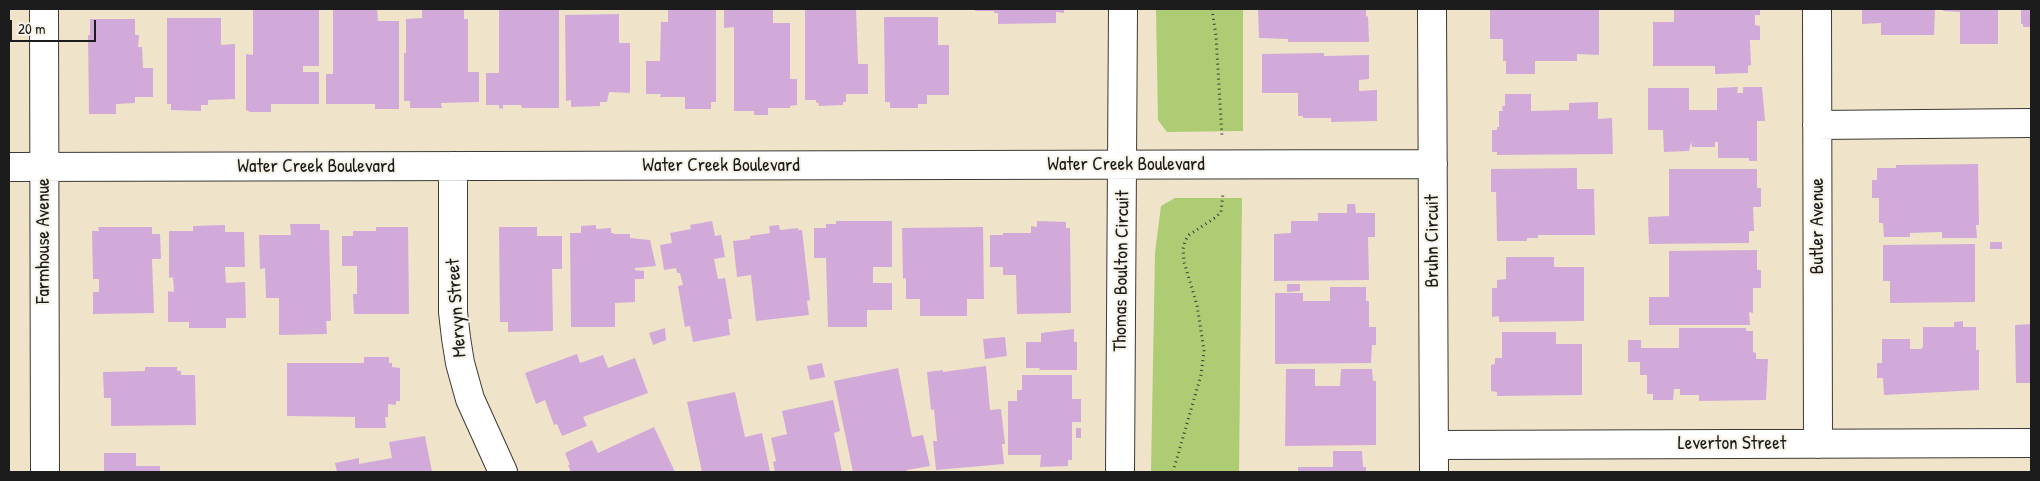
<!DOCTYPE html>
<html>
<head>
<meta charset="utf-8">
<style>
  body { margin:0 }
  #map { position:relative; width:2040px; height:481px; overflow:hidden; background:#efe4c9; font-family:"Patrick Hand",sans-serif }
  canvas { display:block }
  .frame { position:absolute; inset:0; border:10px solid #1c1c1c; pointer-events:none }
  .scale { position:absolute; left:10px; top:20px; width:86px; height:22px; box-sizing:border-box; border:2px solid #1c1c1c; border-top:0; padding-left:6px; font-size:15px; line-height:18px; white-space:nowrap; color:#1c1c1c; -webkit-text-stroke:4px #f7f3e8; paint-order:stroke }
</style>
</head>
<body>
<div id="map">
<canvas width="2040" height="481"></canvas>
<div class="frame"></div>
<div class="scale">20 m</div>
</div>
<script>
const ctx = document.querySelector('canvas').getContext('2d');
ctx.lineJoin = 'round';
function paint(path, color) {
  ctx.fillStyle = color;
  ctx.fill(path, 'evenodd');
}
function shape(rows) {
  const path = new Path2D();
  for (const r of rows) {
    path.moveTo(r[0], r[1]);
    for (let i = 2; i < r.length; i += 2) path.lineTo(r[i], r[i + 1]);
  }
  return path;
}
function stroke(path, color, width, dash) {
  ctx.strokeStyle = color;
  ctx.lineWidth = width;
  ctx.lineCap = dash ? 'butt' : 'round';
  ctx.setLineDash(dash || []);
  ctx.stroke(path);
}
function label(font, color, halo, rows, align = 'center') {
  ctx.font = font + ' "Patrick Hand",sans-serif';
  ctx.lineWidth = 4;
  ctx.setLineDash([]);
  ctx.textBaseline = 'middle';
  ctx.strokeStyle = halo;
  ctx.fillStyle = color;
  for (const [text, x, y, turn = 0] of rows) {
    ctx.save();
    ctx.translate(x, y);
    ctx.rotate((+turn || 0) * Math.PI / 180);
    ctx.textAlign = isNaN(turn) ? turn : align;
    if (halo) ctx.strokeText(text, 0, 0);
    ctx.fillText(text, 0, 0);
    ctx.restore();
  }
}
paint(shape([
  [1156,9,1243,9,1243,131,1167,132,1158,120],
  [1175,198,1242,198,1239,472,1151,472,1155,253,1161,206]
]), '#adcc73');
paint(shape([
  [253,9,319,9,319,66,303,66,303,72,319,72,319,104,271,104,271,112,250,112,246,110,246,54,253,55],
  [333,9,377,9,378,21,399,21,399,109,375,109,375,104,326,104,326,74,333,74],
  [422,9,464,9,464,19,468,19,468,72,479,72,479,102,441,103,442,108,410,108,410,101,404,101,404,53,406,53,406,19,422,18],
  [499,9,559,9,559,108,522,108,521,105,503,105,503,109,499,108,499,105,486,105,486,73,499,73],
  [668,9,716,9,716,102,711,102,711,109,685,109,685,97,660,97,661,94,646,94,646,61,660,61,661,22,668,22],
  [724,9,773,9,773,23,790,23,790,79,797,79,797,105,790,106,790,108,768,108,768,115,754,115,754,111,734,111,734,27,724,28],
  [805,9,856,9,858,64,868,64,868,94,846,94,846,102,843,102,843,105,819,106,818,102,816,103,816,100,805,100],
  [975,9,1064,9,1064,13,1056,12,1056,23,998,24,998,13,994,13,994,11,975,11],
  [1258,9,1366,9,1366,17,1368,16,1369,42,1288,42,1288,39,1259,38],
  [1490,9,1599,9,1599,55,1577,54,1577,61,1535,61,1535,74,1506,74,1506,61,1503,61,1503,39,1490,39],
  [1674,9,1760,9,1760,15,1755,15,1755,25,1760,26,1760,40,1750,40,1751,65,1748,66,1748,73,1715,74,1715,66,1653,66,1653,22,1674,22],
  [1862,9,1935,9,1934,35,1881,35,1881,23,1862,24],
  [1943,9,1998,9,1998,44,1960,44,1960,12,1943,11],
  [2021,9,2031,9,2031,27,2023,27,2023,24,2021,24],
  [619,14,619,43,630,43,630,93,609,92,607,102,600,102,600,106,571,107,571,100,566,101,565,15],
  [884,17,938,17,938,45,949,45,949,95,927,95,927,104,918,104,918,108,890,108,890,102,885,102],
  [167,18,221,18,221,45,235,44,235,99,208,100,208,105,201,105,201,111,171,110,171,104,167,104],
  [90,19,135,19,135,35,139,35,138,47,142,47,143,68,153,68,153,97,135,97,135,103,116,104,116,114,89,114,88,35,90,35],
  [1324,53,1324,56,1369,55,1369,79,1359,80,1359,91,1377,90,1377,121,1331,122,1331,118,1303,118,1303,116,1298,116,1298,93,1262,93,1262,54],
  [1738,87,1737,93,1743,93,1743,87,1762,87,1765,121,1757,121,1757,161,1749,161,1749,158,1718,158,1718,142,1715,142,1715,147,1692,147,1691,142,1689,151,1664,152,1663,130,1648,130,1648,88,1689,88,1689,110,1717,110,1717,88],
  [1505,94,1531,94,1531,111,1569,110,1569,103,1598,102,1598,119,1612,118,1613,154,1497,155,1497,152,1492,152,1492,130,1497,130,1497,127,1499,127,1499,111,1503,111,1502,106,1505,106],
  [1978,164,1979,225,1976,225,1977,238,1942,238,1942,232,1910,233,1910,237,1884,237,1883,223,1879,223,1879,198,1872,198,1872,180,1877,180,1877,168,1896,168,1896,165],
  [1577,168,1577,189,1594,189,1595,235,1538,235,1538,238,1527,238,1527,241,1497,241,1496,192,1491,192,1491,169],
  [1669,169,1757,169,1757,188,1761,188,1761,207,1753,207,1754,231,1749,231,1749,243,1649,244,1648,217,1669,216],
  [1347,204,1355,204,1356,213,1375,213,1375,237,1368,237,1369,280,1274,281,1274,234,1291,233,1291,221,1318,221,1318,213,1347,213],
  [712,221,715,236,721,235,725,257,714,259,718,279,725,278,732,319,728,319,730,335,693,342,690,326,685,327,678,286,683,285,680,273,677,273,676,268,664,270,660,245,672,243,670,233,691,229,690,225],
  [836,221,892,221,892,267,873,267,873,283,892,283,892,310,867,310,867,327,828,327,826,258,814,258,814,228,826,228,826,224,836,224],
  [1037,221,1066,222,1066,228,1070,228,1071,313,1017,314,1016,275,1003,275,1003,267,990,267,990,235,1003,235,1003,233,1031,233,1031,226,1037,227],
  [290,224,320,224,320,230,329,230,331,321,326,321,327,334,279,335,279,298,266,298,265,268,260,269,259,235,291,235],
  [225,225,225,232,244,232,245,267,225,267,226,283,245,282,246,318,226,318,226,328,189,328,189,322,168,322,168,291,174,292,173,277,169,278,169,231,193,231,193,226],
  [596,225,596,229,611,228,611,233,614,233,614,234,630,234,630,238,650,240,656,266,635,268,635,270,644,271,644,279,635,279,635,302,615,303,615,327,571,327,570,233,581,233,581,226],
  [779,225,780,230,798,228,798,230,802,230,810,300,807,301,809,315,756,321,751,275,737,277,733,241,750,239,750,236,770,233,769,226],
  [98,227,152,227,152,234,160,234,161,259,152,259,154,313,93,314,93,292,99,292,99,279,93,279,92,231,99,231],
  [376,227,408,227,409,314,354,314,353,294,357,294,357,266,342,266,342,236,353,236,353,231,376,231],
  [499,227,537,227,537,236,562,236,562,269,552,269,553,331,508,332,508,322,500,322],
  [983,227,984,299,967,299,967,316,920,316,920,299,906,299,906,278,903,279,902,228],
  [1990,242,2002,242,2002,249,1990,249],
  [1975,244,1975,302,1890,303,1890,281,1883,281,1883,245],
  [1757,250,1757,270,1761,270,1761,288,1753,288,1753,313,1749,312,1750,325,1649,325,1649,297,1669,297,1669,251],
  [1506,257,1554,257,1554,267,1584,267,1584,321,1499,322,1499,316,1492,317,1492,288,1497,288,1497,280,1506,279],
  [1287,284,1300,284,1300,291,1287,292],
  [1330,287,1366,287,1366,301,1369,301,1369,327,1376,327,1376,345,1372,345,1371,363,1275,364,1275,293,1303,293,1303,301,1330,301],
  [1963,321,1963,327,1976,327,1976,350,1979,350,1979,390,1884,395,1883,378,1877,378,1877,363,1882,363,1882,339,1910,339,1910,349,1921,349,1923,347,1923,327,1954,327,1954,322],
  [2031,324,2031,383,2016,383,2015,325],
  [665,328,666,340,653,345,649,333],
  [1679,328,1746,328,1746,331,1753,331,1753,352,1756,353,1756,359,1768,359,1766,400,1699,401,1699,395,1680,395,1680,389,1674,389,1673,400,1653,400,1653,394,1647,394,1647,375,1640,375,1640,362,1628,362,1628,340,1641,340,1641,348,1679,348],
  [1074,329,1074,342,1077,342,1077,370,1039,370,1040,368,1026,368,1026,342,1041,342,1041,333],
  [1502,332,1556,332,1556,344,1582,344,1582,395,1497,396,1497,392,1491,391,1491,365,1495,364,1495,358,1502,358],
  [1005,337,1007,356,985,359,983,339],
  [577,354,580,363,603,355,608,368,635,358,648,393,583,417,587,426,562,436,557,424,554,425,545,400,536,404,525,373],
  [364,357,389,357,389,363,392,363,392,367,400,368,400,401,396,401,396,405,388,404,388,417,385,417,386,428,355,428,355,417,287,416,287,363,364,363],
  [822,363,825,377,810,380,807,366],
  [986,366,990,410,1001,409,1005,444,1002,444,1004,464,936,470,933,441,937,441,934,409,931,410,927,372,943,370,943,372],
  [145,367,177,367,177,371,181,371,181,375,195,375,196,425,111,426,111,398,104,398,103,372,145,371],
  [898,368,912,437,923,435,930,466,907,470,907,472,853,472,834,381],
  [1286,369,1315,369,1315,386,1340,386,1341,369,1372,369,1373,381,1376,381,1376,445,1285,446],
  [1022,375,1072,375,1072,399,1081,399,1081,422,1072,422,1072,460,1068,460,1068,466,1040,467,1041,455,1008,455,1008,401,1017,401,1017,390,1022,390],
  [735,392,745,437,762,433,770,472,702,472,687,402],
  [833,400,840,431,834,433,842,472,775,472,773,462,776,461,771,438,787,434,782,411],
  [654,427,675,472,571,472,568,465,570,465,565,453,592,440,598,453],
  [1076,428,1081,428,1081,438,1076,438],
  [425,436,432,472,337,472,335,463,359,458,359,464,392,458,389,442],
  [1333,451,1362,451,1363,467,1366,467,1366,472,1298,472,1298,467,1333,467],
  [104,453,136,453,136,466,160,466,160,472,104,472]
]), '#d1aada');
const minor = shape([
  [44,9,45,472],
  [1432,9,1434,472],
  [1817,9,1818,444],
  [1817,125,2031,123],
  [453,166,453,312,456,338,460,363,470,399,503,472],
  [9,167,1433,164],
  [1434,445,2031,443],
  [1120,472,1123,9]
]);
stroke(minor, '#3c3a36', 30);
stroke(shape([
  [1212,9,1216,36,1222,137],
  [1173,472,1201,375,1204,351,1197,305,1184,262,1183,249,1185,241,1189,235,1216,217,1221,212,1223,193]
]), '#3c3a36', 3, [1, 4]);
stroke(minor, '#fff', 28);
label('19px', '#1c1c1c', '#f7f3e8', [
  ["Water Creek Boulevard",1126,165],
  ["Water Creek Boulevard",721,166],
  ["Water Creek Boulevard",316,167],
  ["Butler Avenue",1818,226,-90],
  ["Farmhouse Avenue",44,241,-90],
  ["Bruhn Circuit",1433,241,-90],
  ["Thomas Boulton Circuit",1122,271,-89],
  ["Mervyn Street",457,308,-94],
  ["Leverton Street",1732,444]
]);
</script>
</body>
</html>
